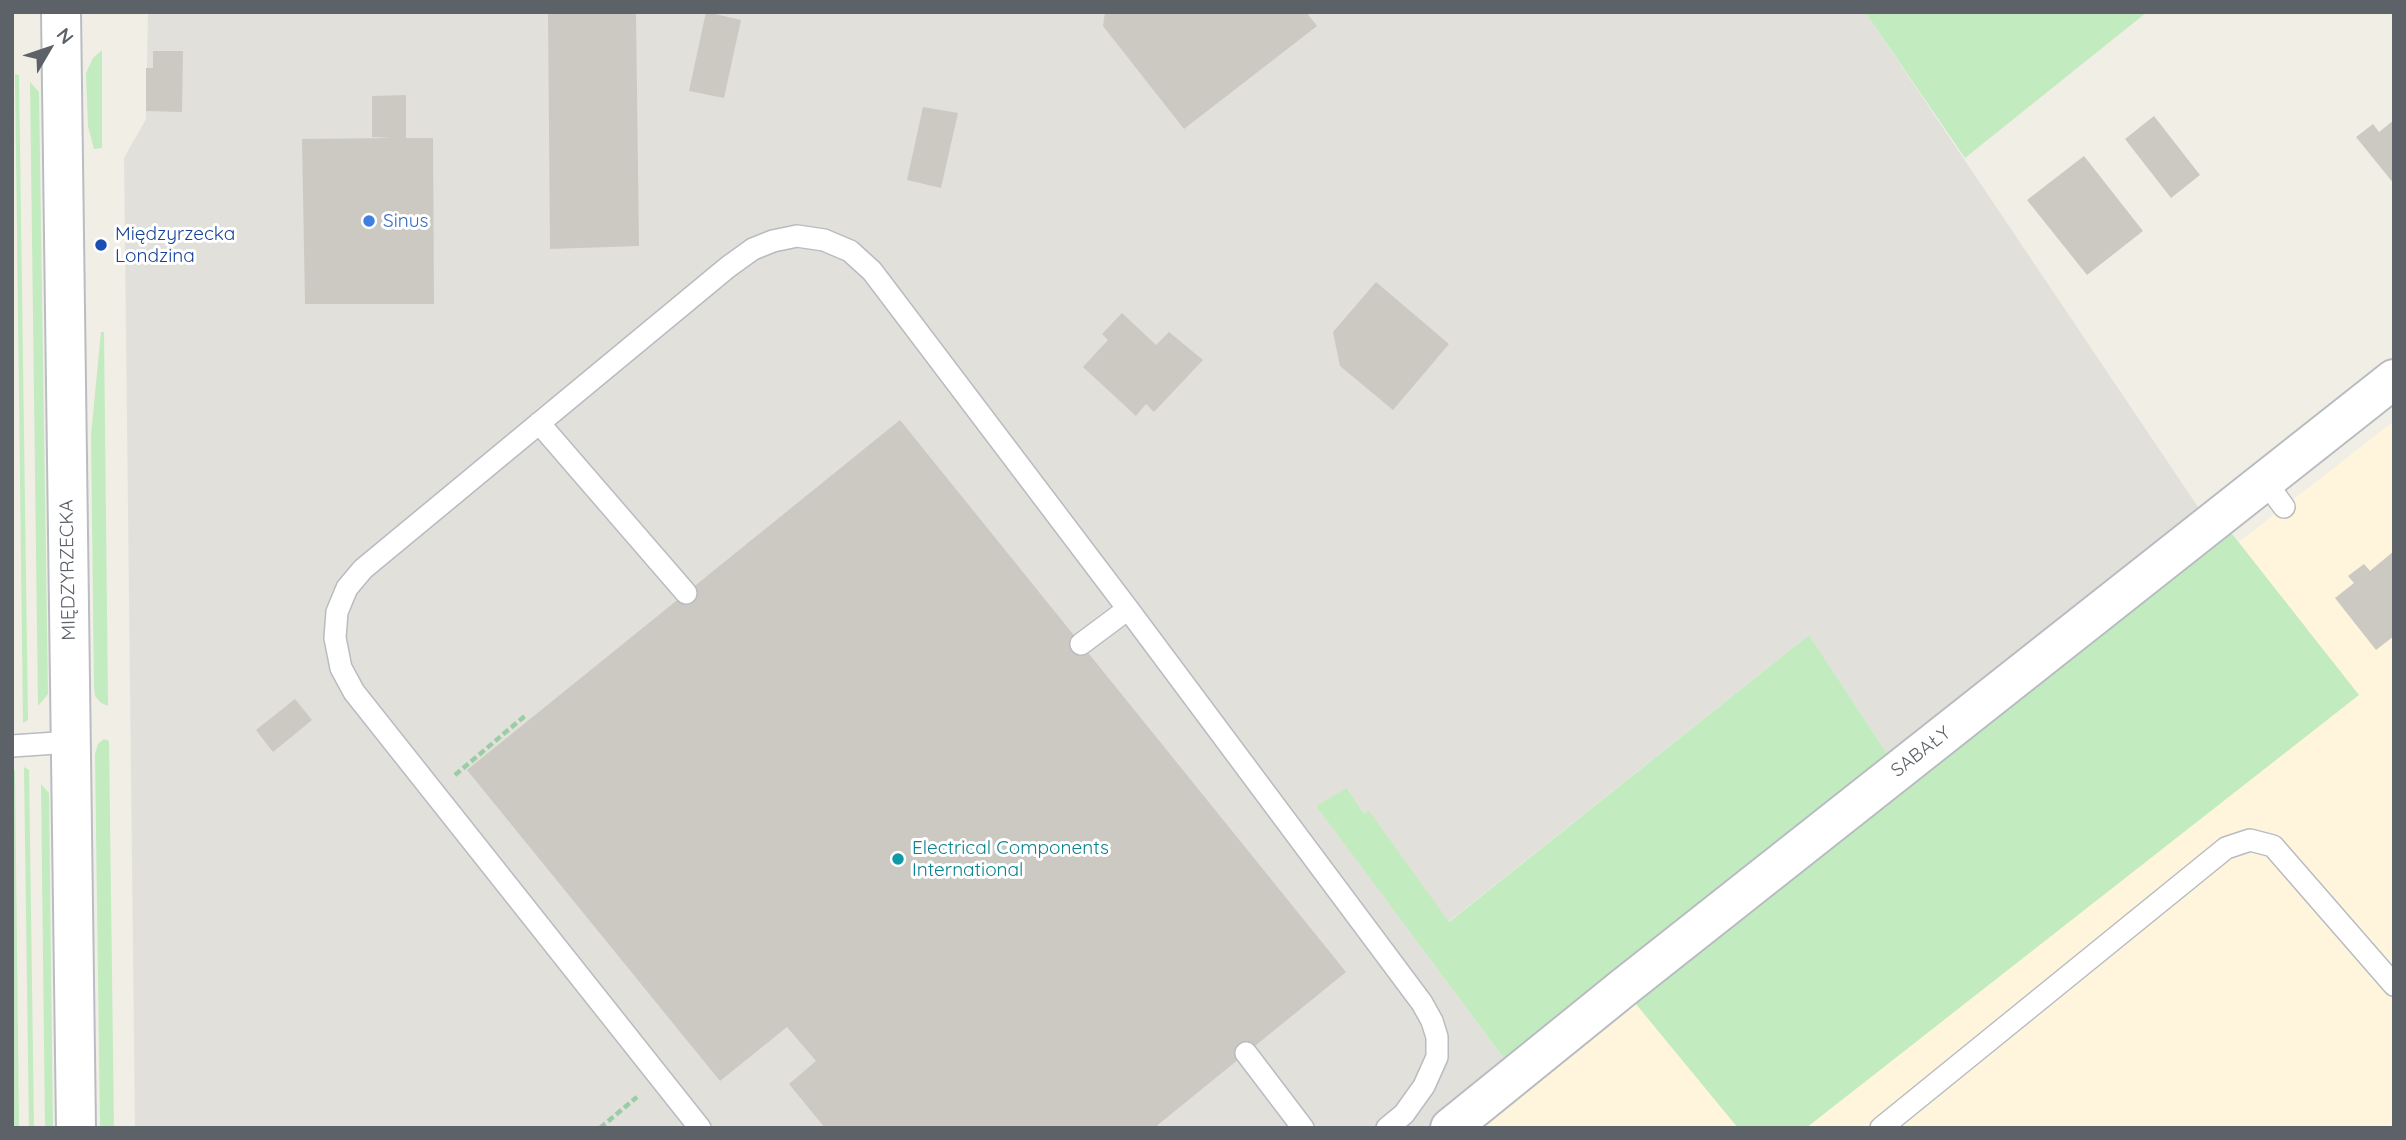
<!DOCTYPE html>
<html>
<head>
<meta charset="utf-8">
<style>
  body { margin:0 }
  #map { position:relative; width:2406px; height:1140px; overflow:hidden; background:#f1eee6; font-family:Quicksand,sans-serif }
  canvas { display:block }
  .frame { position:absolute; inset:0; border:14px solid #5d6268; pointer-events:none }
  .north { position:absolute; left:14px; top:14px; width:70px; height:70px; -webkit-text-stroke:5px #fff; paint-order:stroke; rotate:51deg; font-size:19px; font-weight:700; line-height:28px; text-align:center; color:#5d6268 }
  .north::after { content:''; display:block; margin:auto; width:24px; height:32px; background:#5d6268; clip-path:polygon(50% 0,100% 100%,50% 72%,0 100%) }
</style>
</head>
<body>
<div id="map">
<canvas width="2406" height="1140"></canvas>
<div class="frame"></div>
<div class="north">N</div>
</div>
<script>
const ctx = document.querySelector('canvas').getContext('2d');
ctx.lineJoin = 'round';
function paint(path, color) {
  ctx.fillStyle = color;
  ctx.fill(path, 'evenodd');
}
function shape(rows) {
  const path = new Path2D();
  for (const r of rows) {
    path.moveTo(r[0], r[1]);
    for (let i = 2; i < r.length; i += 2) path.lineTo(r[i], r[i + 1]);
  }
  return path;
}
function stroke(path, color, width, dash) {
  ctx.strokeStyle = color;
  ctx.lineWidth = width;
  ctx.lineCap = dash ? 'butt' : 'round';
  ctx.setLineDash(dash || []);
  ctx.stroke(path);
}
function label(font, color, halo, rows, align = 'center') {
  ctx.font = font + ' Quicksand,sans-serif';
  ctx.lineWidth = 6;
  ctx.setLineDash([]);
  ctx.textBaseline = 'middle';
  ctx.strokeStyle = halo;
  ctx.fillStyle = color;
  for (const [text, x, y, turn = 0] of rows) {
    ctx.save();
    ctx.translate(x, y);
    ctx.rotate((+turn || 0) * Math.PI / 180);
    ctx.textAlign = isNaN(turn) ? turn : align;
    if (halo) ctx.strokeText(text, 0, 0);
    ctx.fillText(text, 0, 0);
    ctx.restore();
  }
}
paint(shape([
  [2394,421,2394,1128,1806,1128,2358,695,2239,542],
  [1631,998,1738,1128,1467,1128]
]), '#fff5dd');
paint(shape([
  [148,12,1865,12,2200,510,1892,761,1809,635,1448,922,1369,812,1364,814,1348,789,1316,806,1509,1065,1426,1128,135,1128,124,158,146,119]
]), '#e2e0da');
paint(shape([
  [1865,12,2147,12,1965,158],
  [102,50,102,148,94,149,88,126,86,73,93,58],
  [15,74,19,75,28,720,23,723],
  [30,82,39,92,48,694,38,706],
  [101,332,104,332,108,706,101,703,95,696,94,686,91,435],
  [2225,525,2359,695,1806,1128,1738,1128,1631,998],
  [1809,635,1892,761,1509,1065,1316,806,1347,788,1364,814,1369,811,1449,922],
  [104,739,109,741,114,1128,100,1128,95,754,98,744],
  [12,766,15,771,19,1128,12,1128],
  [24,767,29,770,34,1128,29,1128],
  [41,784,49,793,53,1128,45,1128]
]), '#c2ebc0');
paint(shape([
  [548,12,636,12,639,246,550,249],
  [706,12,741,20,724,98,689,91],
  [1105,12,1306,12,1317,26,1184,129,1103,26],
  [153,51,183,51,182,112,146,111,146,68,153,68],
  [406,95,406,138,433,138,434,304,305,304,302,139,392,138,372,137,372,96],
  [923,107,958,113,941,188,907,180],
  [2154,116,2200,175,2171,198,2125,139],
  [2394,120,2394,184,2356,137,2373,124,2379,132],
  [2084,156,2143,231,2087,275,2027,200],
  [1376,282,1449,344,1393,410,1340,366,1333,332],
  [1122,313,1156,345,1169,332,1203,360,1154,412,1146,404,1136,416,1083,367,1108,340,1102,334],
  [900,420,1346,972,1154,1128,825,1128,789,1084,816,1061,787,1027,720,1081,467,770],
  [2394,551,2394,636,2376,650,2335,598,2354,583,2348,576,2364,564,2370,571],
  [295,699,312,720,273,752,256,730]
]), '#ccc9c3');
const lane = shape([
  [539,423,686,593],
  [2265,481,2284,507],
  [1081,644,1128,609],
  [12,746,71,742],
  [1246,1053,1303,1128],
  [700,1128,354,692,341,668,335,638,337,612,347,588,363,569,728,267,753,249,773,241,797,236,824,240,850,251,872,271,1128,609,1422,1003,1432,1021,1437,1037,1437,1057,1424,1086,1404,1114,1387,1128],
  [1881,1128,2226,848,2250,840,2273,846,2394,985]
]);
const street = shape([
  [1450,1128,1623,988,2394,379]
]);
const secondary = shape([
  [61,12,76,1128]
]);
stroke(lane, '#b8bcc1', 24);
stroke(street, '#b8bcc1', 42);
stroke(secondary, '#b9bdc3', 42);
stroke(shape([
  [455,775,526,715],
  [600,1128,637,1097]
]), '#98cda5', 4.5, [7, 3.5]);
stroke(lane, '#fff', 21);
stroke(street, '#fff', 38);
stroke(secondary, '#fff', 38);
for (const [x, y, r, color] of [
  [369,221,7,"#3f7fe0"],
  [101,245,7,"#1a4fb4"],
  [898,859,7,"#0f9aa8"]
]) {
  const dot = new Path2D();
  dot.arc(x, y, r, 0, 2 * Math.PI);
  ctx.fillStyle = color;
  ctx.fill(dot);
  stroke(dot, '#fff', 2.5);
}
label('19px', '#366cbe', '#fff', [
  ["Sinus",383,221]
], 'left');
label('19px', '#164399', '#fff', [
  ["Międzyrzecka",115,234],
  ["Londzina",115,256]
], 'left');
label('19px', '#5d6268', '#fff', [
  ["MIĘDZYRZECKA",68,570,-91],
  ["SABAŁY",1921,752,-38]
]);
label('19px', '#0d838f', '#fff', [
  ["Electrical Components",912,848],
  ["International",912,870]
], 'left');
</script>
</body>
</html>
